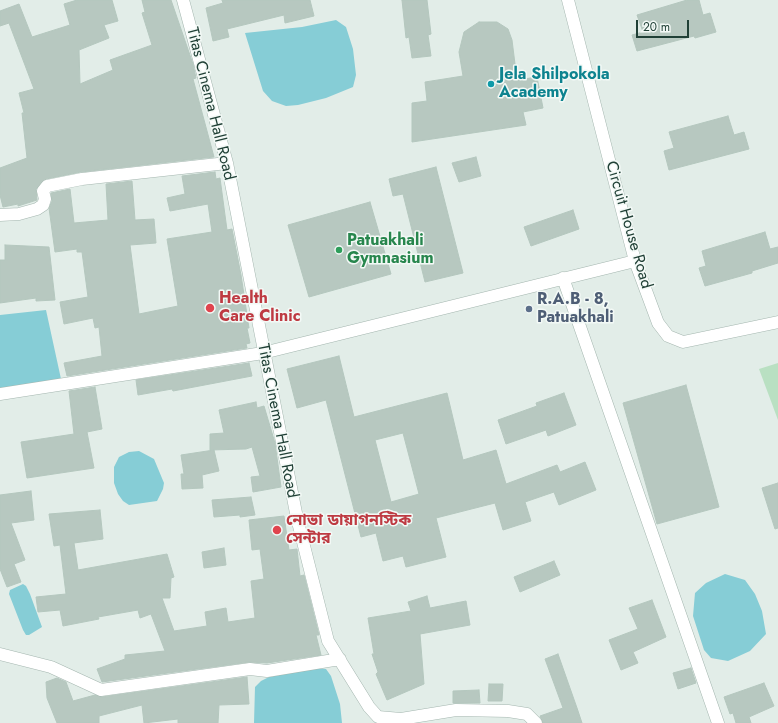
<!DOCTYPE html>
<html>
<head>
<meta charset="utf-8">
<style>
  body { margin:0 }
  #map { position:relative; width:778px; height:723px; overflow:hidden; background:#e2ede8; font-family:Jost,sans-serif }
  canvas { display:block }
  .scale { position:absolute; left:636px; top:20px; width:53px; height:18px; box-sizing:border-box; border:2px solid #204036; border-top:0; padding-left:5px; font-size:12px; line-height:14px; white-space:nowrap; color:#204036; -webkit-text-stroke:3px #f3f9f6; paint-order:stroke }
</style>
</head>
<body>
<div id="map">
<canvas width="778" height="723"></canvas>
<div class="scale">20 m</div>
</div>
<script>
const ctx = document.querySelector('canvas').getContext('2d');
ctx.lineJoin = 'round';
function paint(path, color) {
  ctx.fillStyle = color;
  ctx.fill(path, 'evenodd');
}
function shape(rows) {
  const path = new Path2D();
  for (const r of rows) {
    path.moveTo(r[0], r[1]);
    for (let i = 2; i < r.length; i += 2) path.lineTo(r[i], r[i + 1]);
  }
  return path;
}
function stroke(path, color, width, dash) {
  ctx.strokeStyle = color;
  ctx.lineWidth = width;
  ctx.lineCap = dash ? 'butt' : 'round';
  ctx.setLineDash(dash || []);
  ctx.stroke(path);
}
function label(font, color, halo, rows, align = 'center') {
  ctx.font = font + ' Jost,"Noto Sans Bengali",sans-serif';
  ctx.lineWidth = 3;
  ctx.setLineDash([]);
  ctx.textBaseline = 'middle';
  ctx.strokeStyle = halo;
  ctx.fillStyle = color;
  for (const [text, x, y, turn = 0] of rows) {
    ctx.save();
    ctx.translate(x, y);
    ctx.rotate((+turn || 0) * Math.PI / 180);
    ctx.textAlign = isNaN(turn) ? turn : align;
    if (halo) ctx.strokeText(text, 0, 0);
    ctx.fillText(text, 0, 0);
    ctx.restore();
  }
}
paint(shape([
  [778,363,778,420,759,369]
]), '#b9e0c2');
paint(shape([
  [336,20,346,27,353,49,356,75,353,87,326,98,298,105,286,106,272,101,263,91,245,33,302,27],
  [46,310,61,379,0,389,0,315],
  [139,451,154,459,164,483,163,489,157,501,129,505,123,501,118,494,114,483,114,467,119,457,129,452],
  [725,574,745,580,755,594,762,611,766,634,750,651,728,661,711,658,704,650,693,616,695,593,706,583],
  [23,584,26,586,30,594,42,627,29,635,26,635,23,630,9,594,10,590],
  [315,668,326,669,331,676,340,704,342,723,254,723,255,687,261,681,269,677]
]), '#86cdd6');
const building = shape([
  [77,0,112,0,118,21,104,25,109,38,79,50,80,84,113,70,110,60,152,45,142,13,145,12,142,0,171,0,193,64,196,78,193,79,214,157,81,172,46,179,36,189,37,200,18,206,18,204,3,207,0,195,0,168,27,158,22,113,24,113,19,93,34,89,9,23,0,26,0,11,19,4,32,37,70,25,64,4,77,0],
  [222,0,310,0,314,16,285,23,284,15,227,29,229,37,213,41,206,8,223,3,222,0],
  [402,0,427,0,431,34,428,35,431,56,412,58,409,37,406,38,402,0],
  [687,0,699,0,703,15,710,13,716,32,695,38,694,36,637,51,632,35,643,32,637,15,687,0],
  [479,22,497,22,508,29,512,40,517,80,537,77,543,108,523,112,526,125,412,142,412,103,427,101,425,82,463,76,459,52,464,32,479,22],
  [728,116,734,135,744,132,749,149,669,170,664,151,674,148,669,132,728,116],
  [476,157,481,176,459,182,452,163,476,157],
  [436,167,463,273,425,282,403,194,393,196,389,179,436,167],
  [215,172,216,179,220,178,227,230,232,229,241,275,249,328,247,328,250,343,246,344,247,348,67,376,64,363,102,356,99,327,95,328,93,318,64,324,60,302,88,297,82,252,77,252,77,249,55,252,49,208,52,201,51,193,70,189,74,223,108,220,106,184,132,181,135,220,154,219,156,243,130,245,139,314,178,306,167,239,212,232,208,204,170,211,167,198,185,194,182,176,215,172],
  [370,202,391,274,309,297,288,225,370,202],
  [573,210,579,229,531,246,524,227,573,210],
  [765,232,770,249,778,247,778,263,752,271,752,273,705,286,699,268,706,266,702,251,765,232],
  [5,245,49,247,55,300,36,301,36,298,0,303,0,260,5,260,5,245],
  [339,356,354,417,447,393,463,460,496,450,506,484,557,465,560,472,585,462,596,490,559,505,554,492,525,502,531,521,503,530,495,503,436,518,446,557,406,567,403,556,383,561,376,533,361,537,326,400,297,408,287,369,339,356],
  [403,433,419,494,391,502,375,440,403,433],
  [249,363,252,376,173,391,172,389,138,395,136,380,249,363],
  [686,385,719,507,657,524,623,403,686,385],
  [95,387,102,429,87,432,94,468,27,478,21,442,74,434,69,391,95,387],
  [564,393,576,425,548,436,546,430,506,444,498,420,537,406,536,403,564,393],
  [256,402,257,408,264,406,275,443,281,487,253,492,251,477,260,476,252,447,246,449,210,450,210,434,224,433,219,410,256,402],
  [214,450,219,471,202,475,203,488,182,489,181,474,184,474,181,455,214,450],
  [778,483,778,528,775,529,762,488,778,483],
  [31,491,34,520,11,523,25,560,14,564,21,582,7,587,0,569,0,495,31,491],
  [251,497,255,515,240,517,240,515,214,517,212,500,251,497],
  [100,510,103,539,74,543,78,570,167,554,174,577,171,578,170,598,162,598,174,631,207,626,205,612,226,608,228,622,255,618,251,581,264,579,260,549,252,550,249,520,284,516,289,550,297,549,300,576,304,575,319,635,316,635,321,655,267,663,249,662,102,682,97,669,125,659,125,655,165,651,151,614,140,618,138,610,98,617,99,619,63,626,60,610,38,612,36,597,66,594,60,545,54,546,49,514,100,510],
  [224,548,226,565,204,568,202,552,224,548],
  [554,561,560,575,520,592,514,577,554,561],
  [427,596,430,608,466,601,470,625,420,634,424,684,387,700,376,674,378,672,372,654,374,654,368,618,411,611,408,602,427,596],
  [652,600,666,637,633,652,638,663,621,670,609,640,638,629,629,608,652,600],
  [558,654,577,708,582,723,543,723,540,716,563,708,545,659,558,654],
  [691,668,696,683,678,689,673,673,691,668],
  [247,677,249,704,219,705,218,723,178,723,178,719,144,723,142,705,99,716,99,723,57,723,47,698,46,682,57,678,66,682,73,701,95,695,102,697,247,677],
  [764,683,774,706,749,717,751,723,736,723,733,713,730,714,724,697,764,683],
  [489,684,503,684,502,701,488,701,489,684],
  [479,690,480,703,453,703,453,691,479,690]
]);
paint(building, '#b7c8c0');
stroke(building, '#b4c7be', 1);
const minor = shape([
  [183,0,227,163,297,518,328,641,369,707,378,717,401,719,456,710,508,711,527,714,536,723],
  [568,0,635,261,658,323,668,336,683,342,778,322],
  [0,215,19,214,37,209,43,205,45,199,43,191,47,186,82,179,227,163],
  [563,278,718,723],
  [0,394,263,353,635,261],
  [0,654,51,667,101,690,250,669,267,671,340,659]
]);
stroke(minor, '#a4b6af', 13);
stroke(minor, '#fff', 12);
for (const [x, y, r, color] of [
  [491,84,4,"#0f9aa8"],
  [339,250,4,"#2e9e5b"],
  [210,308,5,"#e0444e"],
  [529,309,4,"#5c6f8a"],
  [277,530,5,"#e0444e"]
]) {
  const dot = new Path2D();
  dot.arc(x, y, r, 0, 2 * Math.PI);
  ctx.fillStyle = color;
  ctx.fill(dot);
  stroke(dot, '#f3f9f6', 1.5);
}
label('bold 16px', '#0d838f', '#f3f9f6', [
  ["Jela Shilpokola",499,75],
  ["Academy",499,93]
], 'left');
label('16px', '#204036', '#f3f9f6', [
  ["Titas Cinema Hall Road",210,104,76],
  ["Circuit House Road",628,225,74],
  ["Titas Cinema Hall Road",277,421,79]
]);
label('bold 16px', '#27864d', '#f3f9f6', [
  ["Patuakhali",347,241],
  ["Gymnasium",347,259]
], 'left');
label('bold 16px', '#be3a42', '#f3f9f6', [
  ["Health",219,299],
  ["Care Clinic",219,317],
  ["নোভা ডায়াগনস্টিক",286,521],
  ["সেন্টার",286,539]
], 'left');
label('bold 16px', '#4e5e75', '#f3f9f6', [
  ["R.A.B - 8,",537,300],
  ["Patuakhali",537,318]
], 'left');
</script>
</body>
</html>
